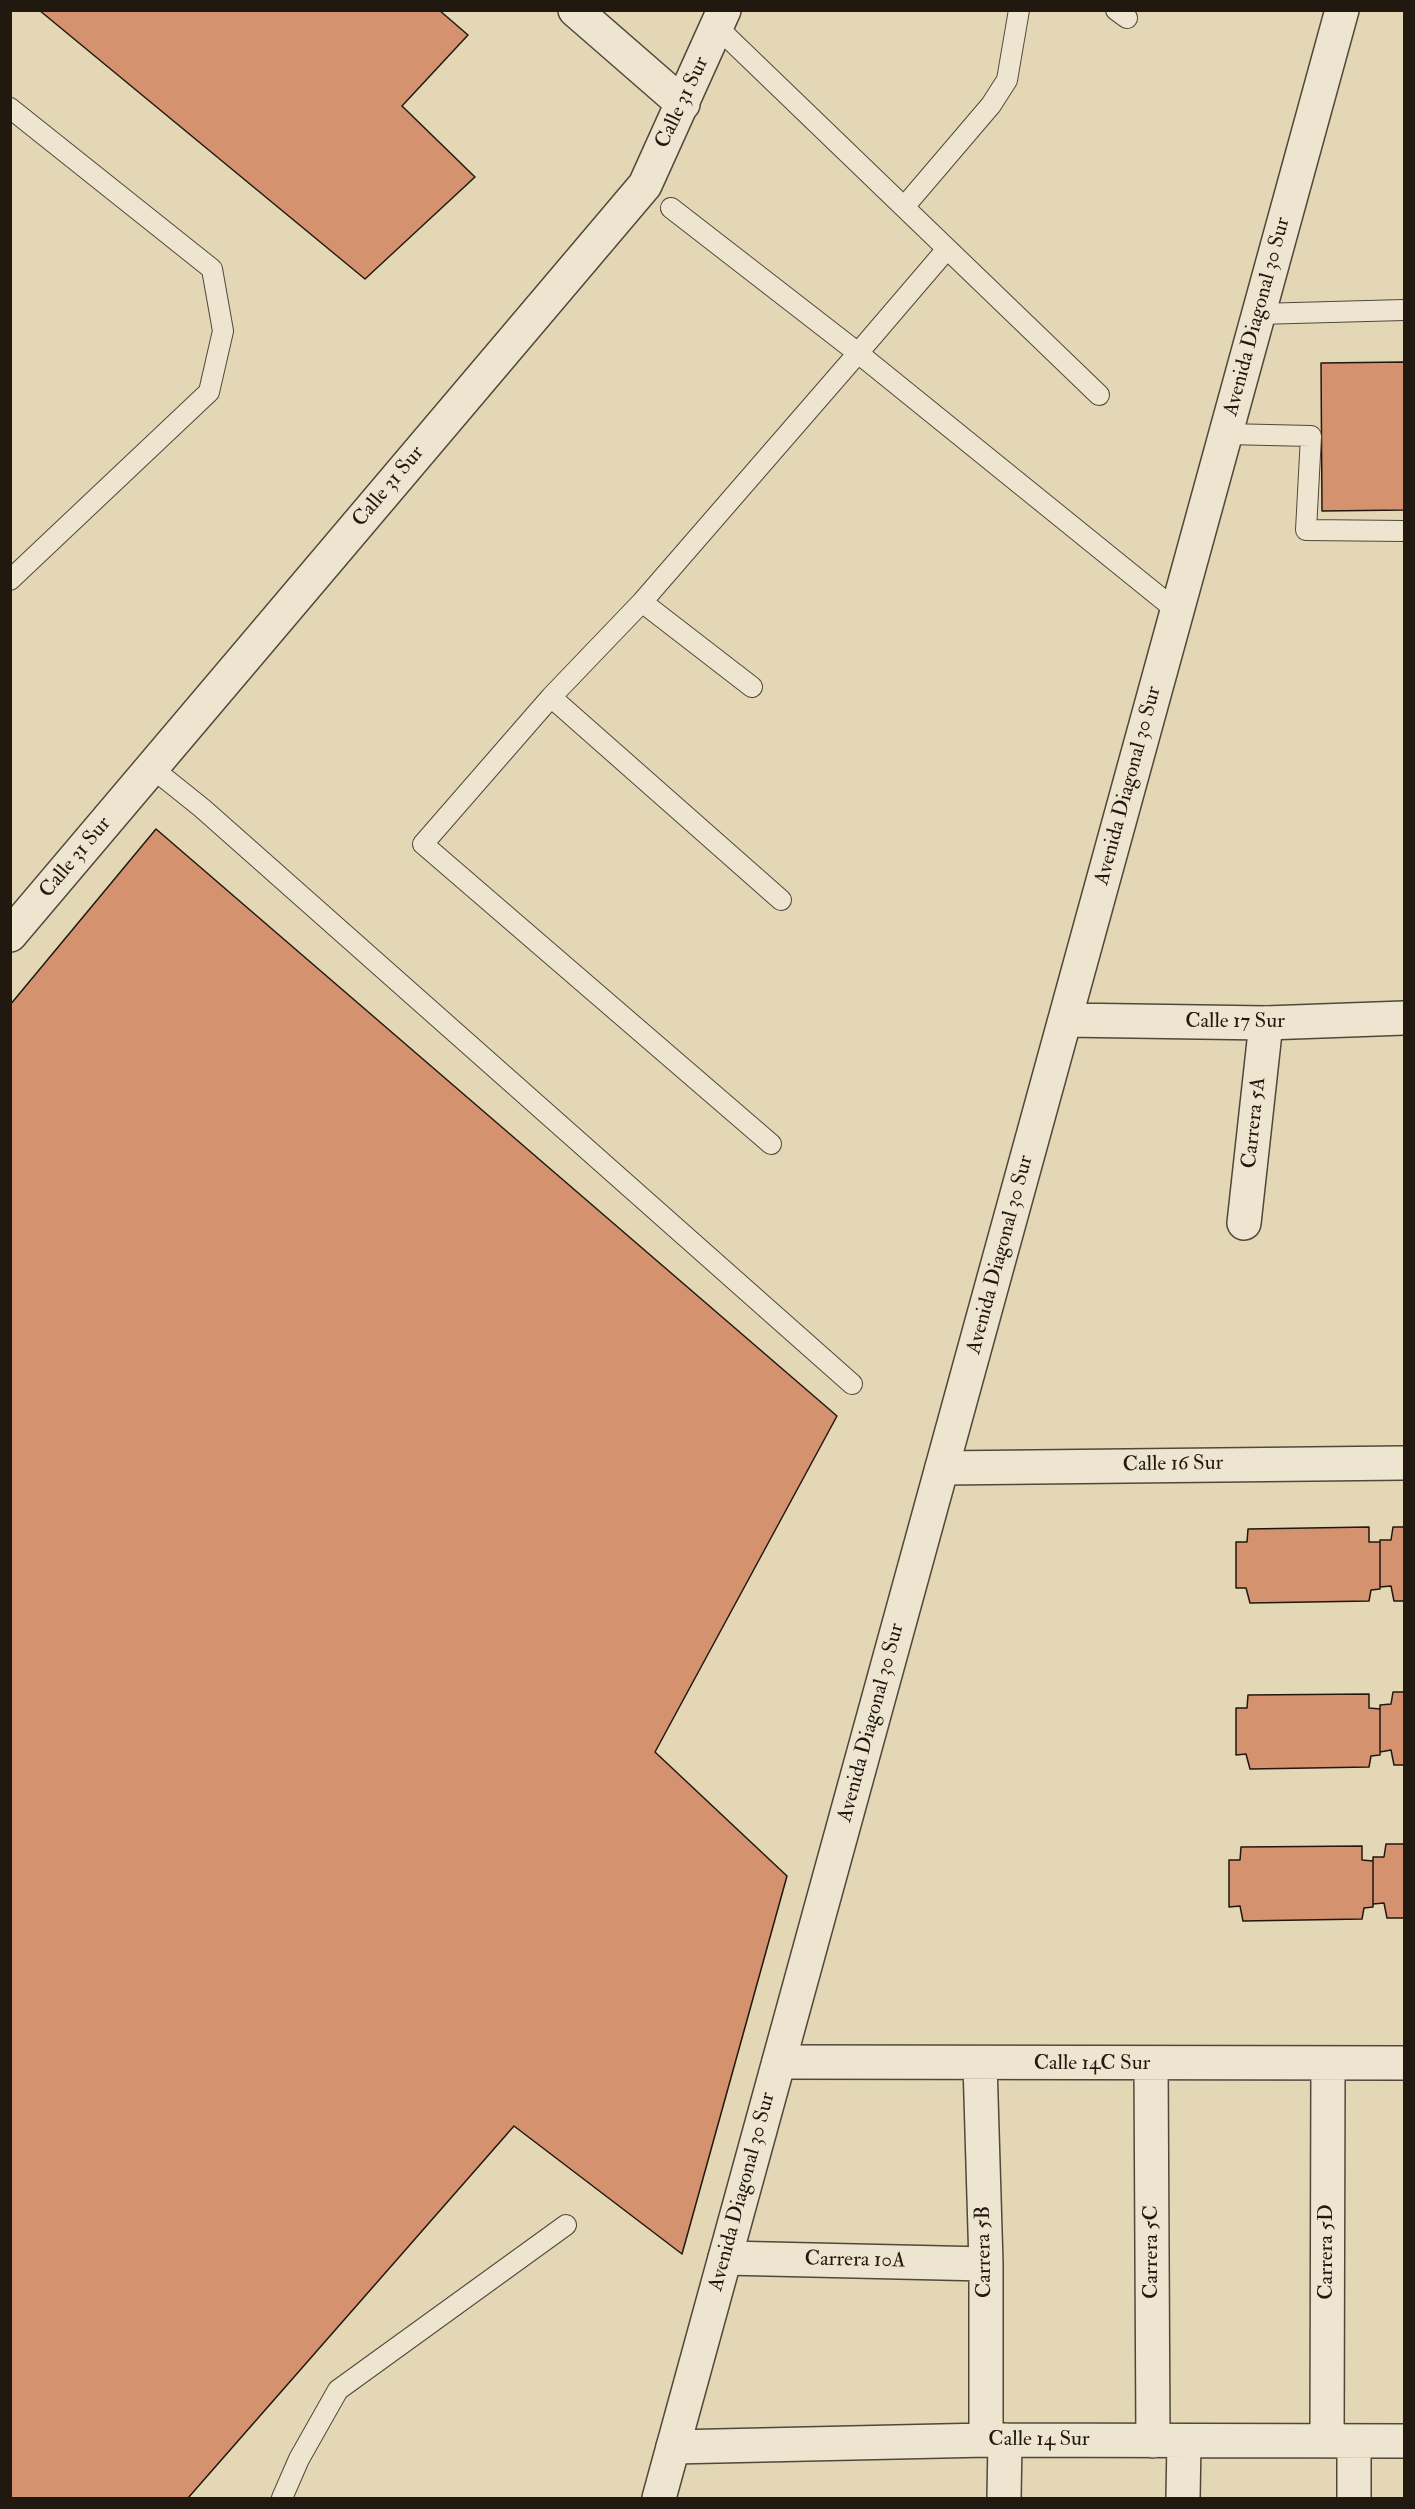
<!DOCTYPE html>
<style>
body{margin:0}
#map{position:relative;width:1415px;height:2509px;overflow:hidden;background:#e3d7b6;font-family:"IM FELL Double Pica",serif}
canvas{display:block}
.frame{position:absolute;inset:0;border:12px solid #211810;pointer-events:none}
</style>
<div id="map">
<canvas width="1415" height="2509"></canvas>
<div class="frame"></div>
</div>
<script>
const g = document.querySelector('canvas').getContext('2d');
g.lineJoin = 'round';
function paint(path, color) { g.fillStyle = color; g.fill(path, 'evenodd'); }
function stroke(path, color, width, dash) { g.strokeStyle = color; g.lineWidth = width; g.lineCap = dash ? 'butt' : 'round'; g.setLineDash(dash || []); g.stroke(path); }
function drawText(font, color, halo, rows, align = 'center') {
  g.font = font + ' "IM FELL Double Pica",serif'; g.lineWidth = 5; g.setLineDash([]); g.textBaseline = 'middle'; g.strokeStyle = halo; g.fillStyle = color; for (const [text, x, y, turn = 0] of rows) {
    g.save(); g.translate(x, y); g.rotate((+turn || 0) * Math.PI / 180); g.textAlign = isNaN(turn) ? turn : align; if (halo) g.strokeText(text, 0, 0); g.fillText(text, 0, 0); g.restore();
  }
}
const building = new Path2D(`
 M39 10H439L468 35 402 106 475 177 365 279Z
 M1404 362V510L1322 511 1321 363Z
 M156 829 837 1416 655 1752 787 1876 682 2254 514 2126 188 2498H10V1005Z
 M1369 1527V1542H1380V1589L1371 1590 1369 1601 1250 1603 1246 1588H1236V1542H1247L1248 1529Z
 M1393 1527H1404V1601H1394L1391 1586 1380 1587V1540H1391Z
 M1393 1692H1404V1765H1394L1391 1750 1380 1752V1705L1391 1704Z
 M1369 1694V1708L1380 1709V1755L1371 1756 1369 1767 1250 1769 1246 1754 1236 1755V1708H1247L1248 1695Z
 M1386 1844H1404V1918H1387L1384 1903 1373 1904V1857H1384Z
 M1362 1846V1860L1373 1861V1907L1364 1908 1362 1919 1243 1921 1240 1906 1229 1907V1860H1240L1241 1847Z`);
const service = new Path2D(`
 M1116 10 1127 18
 M717 27 1099 395
 M10 108 212 269 223 331 209 392 10 580
 M904 207 991 105 1007 80 1019 10
 M671 208 858 353 642 602 551 697 423 844 771 1144
 M947 249 858 353 1177 611
 M1258 314 1404 310
 M1226 434 1311 436 1306 530 1404 531
 M642 602 752 687
 M551 697 781 900
 M152 768 202 808 852 1384
 M282 2498 299 2459 338 2390 566 2225`);
const minor = new Path2D(`
 M575 10 683 104
 M10 935 645 185 724 10
 M1244 1223 1266 1023
 M942 1468 1404 1463
 M779 2062 1404 2063
 M1151 2063 1153 2441
 M980 2064 986 2264V2440
 M725 2258 986 2264
 M1327 2440 1328 2063
 M1354 2442V2498
 M673 2447 986 2440 1404 2441
 M1004 2498 1005 2440
 M1183 2498 1184 2442`);
const tertiary = new Path2D(`
 M1066 1020 1266 1023 1404 1018
 M659 2498 1342 10`);
const streetNames = [
 ["Calle 31 Sur",683,103,-65],
 ["Avenida Diagonal 30 Sur",1258,317,-75],
 ["Calle 31 Sur",389,487,-50],
 ["Avenida Diagonal 30 Sur",1129,786,-75],
 ["Calle 31 Sur",76,858,-50],
 ["Calle 17 Sur",1235,1022],
 ["Carrera 5A",1255,1123,-84],
 ["Avenida Diagonal 30 Sur",1001,1255,-75],
 ["Calle 16 Sur",1173,1465,-1],
 ["Avenida Diagonal 30 Sur",872,1723,-75],
 ["Calle 14C Sur",1092,2064],
 ["Avenida Diagonal 30 Sur",743,2192,-75],
 ["Carrera 5B",985,2252,-91],
 ["Carrera 5C",1152,2252,-90],
 ["Carrera 5D",1327,2252,-90],
 ["Carrera 10A",855,2261,1],
 ["Calle 14 Sur",1039,2440]
];
paint(building, '#d4926f');
stroke(building, '#211810', 1.5);
stroke(service, '#52483a', 22);
stroke(minor, '#52483a', 36);
stroke(tertiary, '#52483a', 36);
stroke(service, '#ede5d0', 20);
stroke(minor, '#ede5d0', 33);
stroke(tertiary, '#ede5d0', 33);
drawText('21px', '#211810', '#ede5d0', streetNames);
</script>
